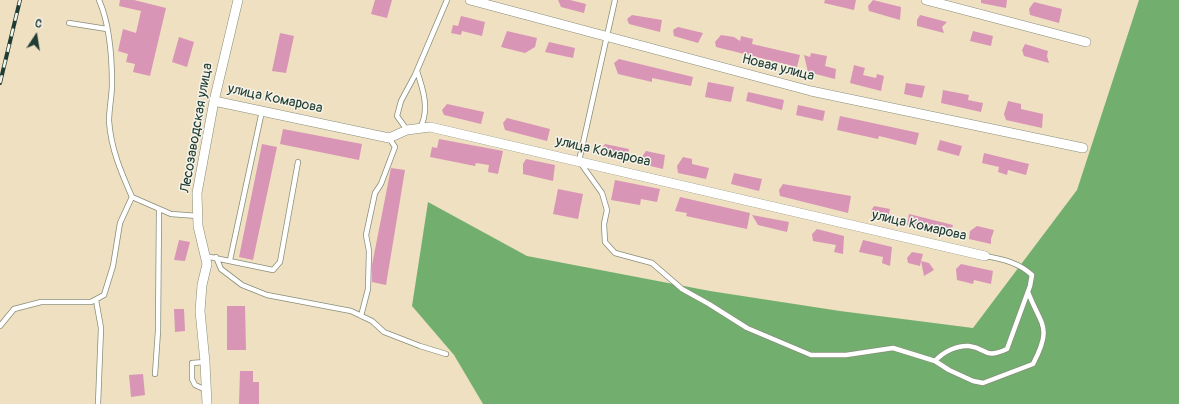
<!DOCTYPE html>
<meta charset="utf-8">
<style>
body{margin:0}
#map{position:relative;width:1179px;height:404px;overflow:hidden;background:#efe0c1;font-family:Pangolin,sans-serif}
canvas{display:block}
.north{position:absolute;left:16px;top:16px;width:40px;height:40px;-webkit-text-stroke:3px #f7f3e8;paint-order:stroke;rotate:12deg;font-size:11px;font-weight:700;line-height:16px;text-align:center;color:#1f3d34}
.north::after{content:'';display:block;margin:auto;width:14px;height:18px;background:#1f3d34;clip-path:polygon(50% 0,100% 100%,50% 72%,0 100%)}
</style>
<div id="map">
<canvas width="1179" height="404"></canvas>
<div class="north">С</div>
</div>
<script>
const g = document.querySelector('canvas').getContext('2d');
g.lineJoin = 'round';
function paint(path, color) { g.fillStyle = color; g.fill(path, 'evenodd'); }
function stroke(path, color, width, dash) { g.strokeStyle = color; g.lineWidth = width; g.lineCap = dash ? 'butt' : 'round'; g.setLineDash(dash || []); g.stroke(path); }
function drawText(font, color, halo, rows, align = 'center') {
  g.font = font + ' Pangolin,sans-serif'; g.lineWidth = 3; g.setLineDash([]); g.textBaseline = 'middle'; g.strokeStyle = halo; g.fillStyle = color; for (const [text, x, y, turn = 0] of rows) {
    g.save(); g.translate(x, y); g.rotate((+turn || 0) * Math.PI / 180); g.textAlign = isNaN(turn) ? turn : align; if (halo) g.strokeText(text, 0, 0); g.fillText(text, 0, 0); g.restore();
  }
}
const forest = new Path2D(`
 M1139 0H1179V404H483L454 355 412 306 428 202 527 256 710 291 840 311 973 328 1077 190Z`);
const building = new Path2D(`
 M120 0H134L166 8 150 76 133 72 135 64 126 62 128 54 118 51 123 29 136 33 141 11 119 6Z
 M375 0H392L387 18 371 14Z
 M558 0H570L586 4 584 13 561 7Z
 M825 0H856L854 10 824 3Z
 M873 0 901 7 900 20 869 11 868 6Z
 M981 0H1007L1006 8 981 3Z
 M1034 2 1062 9 1059 23 1030 15 1029 9Z
 M632 15 662 20 660 32 629 24 627 19Z
 M920 15 947 22 942 27 944 33 917 26V20Z
 M461 16 485 22 482 36 462 31 461 35 451 33 453 25 458 26Z
 M678 27 703 33 698 43 674 36 673 30Z
 M507 31 537 38 535 47 525 53 501 47Z
 M973 31 993 36 991 46 970 41Z
 M280 33 294 36 286 73 272 71Z
 M721 35 734 37 740 41 741 36 753 39 752 44 800 55 797 67 716 47 715 42Z
 M179 37 194 42 187 67 172 62Z
 M549 42 575 48 573 58 545 52Z
 M1025 44 1048 51 1047 56 1049 63 1024 56 1022 50Z
 M811 53 827 56 825 66 836 69 835 79 808 72 804 55 810 57Z
 M619 59 693 77 691 86 652 78V82L618 74 614 63Z
 M854 65 865 68 863 75 876 78 877 74 884 76 881 91 850 83Z
 M708 82 734 87 731 102 705 97Z
 M906 83 925 86 922 98 904 94Z
 M943 90 969 95 968 100 983 103 981 112 941 103Z
 M748 92 784 100 782 110 746 101Z
 M1008 101 1021 104V109L1043 114 1042 128 1006 120 1004 114Z
 M447 104 484 112 481 124 444 115 442 110Z
 M798 105 825 111 823 121 796 115Z
 M840 116 919 133 916 145 879 136 878 139 837 130Z
 M507 118 550 129 547 141 505 130 503 123Z
 M283 129 362 144 359 160 280 144Z
 M439 139 503 151 498 174 488 172 489 165 476 163 475 166 430 157 432 147 437 148Z
 M940 140 962 146 959 156 937 150Z
 M262 144 277 147 253 260 239 257Z
 M605 144 629 149 627 159 603 154 602 148Z
 M646 151 665 155 663 169 642 164 641 158Z
 M984 153 1029 164 1026 175 1008 170 1007 175 998 172 999 167 982 163Z
 M683 157 692 159V164L709 168 706 179 678 173 677 166Z
 M526 159 555 165 553 181 523 174V164Z
 M391 168 405 170 386 285 372 282V265Z
 M734 173 762 179 759 191 731 184Z
 M615 180 660 189 657 202 641 199 640 205 611 200Z
 M783 184 851 196 848 213 780 196 779 190Z
 M558 189 583 194 578 219 553 214Z
 M680 197 750 213 747 229 686 216 687 213 675 211Z
 M874 206 890 209 888 219 871 216V211Z
 M909 214 953 225 950 235 907 225Z
 M752 215 789 222 787 232 758 225Z
 M977 226 994 230 991 239V244L969 239 970 231Z
 M817 229 844 236 843 254 834 252 836 245 813 241 812 234Z
 M179 240 190 242 185 261 174 260Z
 M863 240 892 247 890 266 882 263 883 257 859 252Z
 M912 252 923 254 921 261 929 263 934 270 924 276 921 261 920 266 908 263 907 258Z
 M961 264 993 271 991 284 974 280 973 284 957 280 956 269Z
 M227 306H245L246 350H227Z
 M174 309H184L185 331 175 332Z
 M240 371H253V382H259V404H239Z
 M143 374 145 395 131 397 129 375Z`);
const service = new Path2D(`
 M99 0C110 25 112 57 112 84 112 96 109 109 109 121 111 149 121 172 132 197L171 214 198 216
 M615 0 579 161 602 193 607 210 604 224 605 242 615 253 652 263 682 289 709 304 747 328 811 355H846L893 348 935 361C943 352 957 345 969 346 988 348 983 360 1007 349L1030 286 1032 275C1019 263 1003 259 985 256
 M69 23 107 29
 M417 71C423 89 430 110 420 128
 M407 130 397 116 401 101 415 75 447 0
 M205 256 273 270 280 262 298 162
 M216 257 221 269 242 285 267 295 351 311 372 321 384 332 420 346 446 354
 M230 260 262 111
 M96 300 101 328 98 404
 M361 316 368 289 369 251 366 235 375 193 381 184 395 147 389 138
 M0 326 14 309 41 302H91L104 295 113 266 120 223 132 197
 M935 361 949 370 973 381 983 383 1033 364C1053 326 1041 326 1028 292
 M205 362 192 363V379L195 385 206 390
 M155 374 158 331 159 209`);
const minor = new Path2D(`
 M470 0 811 91 1083 148
 M926 0 1086 42
 M214 101 389 138 407 130 430 127 985 256
 M207 404 205 362 200 311 202 285 207 264 198 226 197 193 214 101 238 0`);
const rail = new Path2D(`
 M0 83 20 0`);
const streetNames = [
 ["Новая улица",778,68,14],
 ["улица Комарова",275,99,12],
 ["Лесозаводская улица",197,128,-80],
 ["улица Комарова",603,152,13],
 ["улица Комарова",919,226,13]
];
paint(forest, '#72af6f');
paint(building, '#d895b5');
stroke(service, '#878e7a', 6);
stroke(minor, '#878e7a', 10);
stroke(service, '#fff', 4.5);
stroke(minor, '#fff', 9);
stroke(rail, '#1f3d34', 4);
stroke(rail, '#f7f3e8', 2.5, [8]);
drawText('14px', '#1f3d34', '#f7f3e8', streetNames);
</script>
